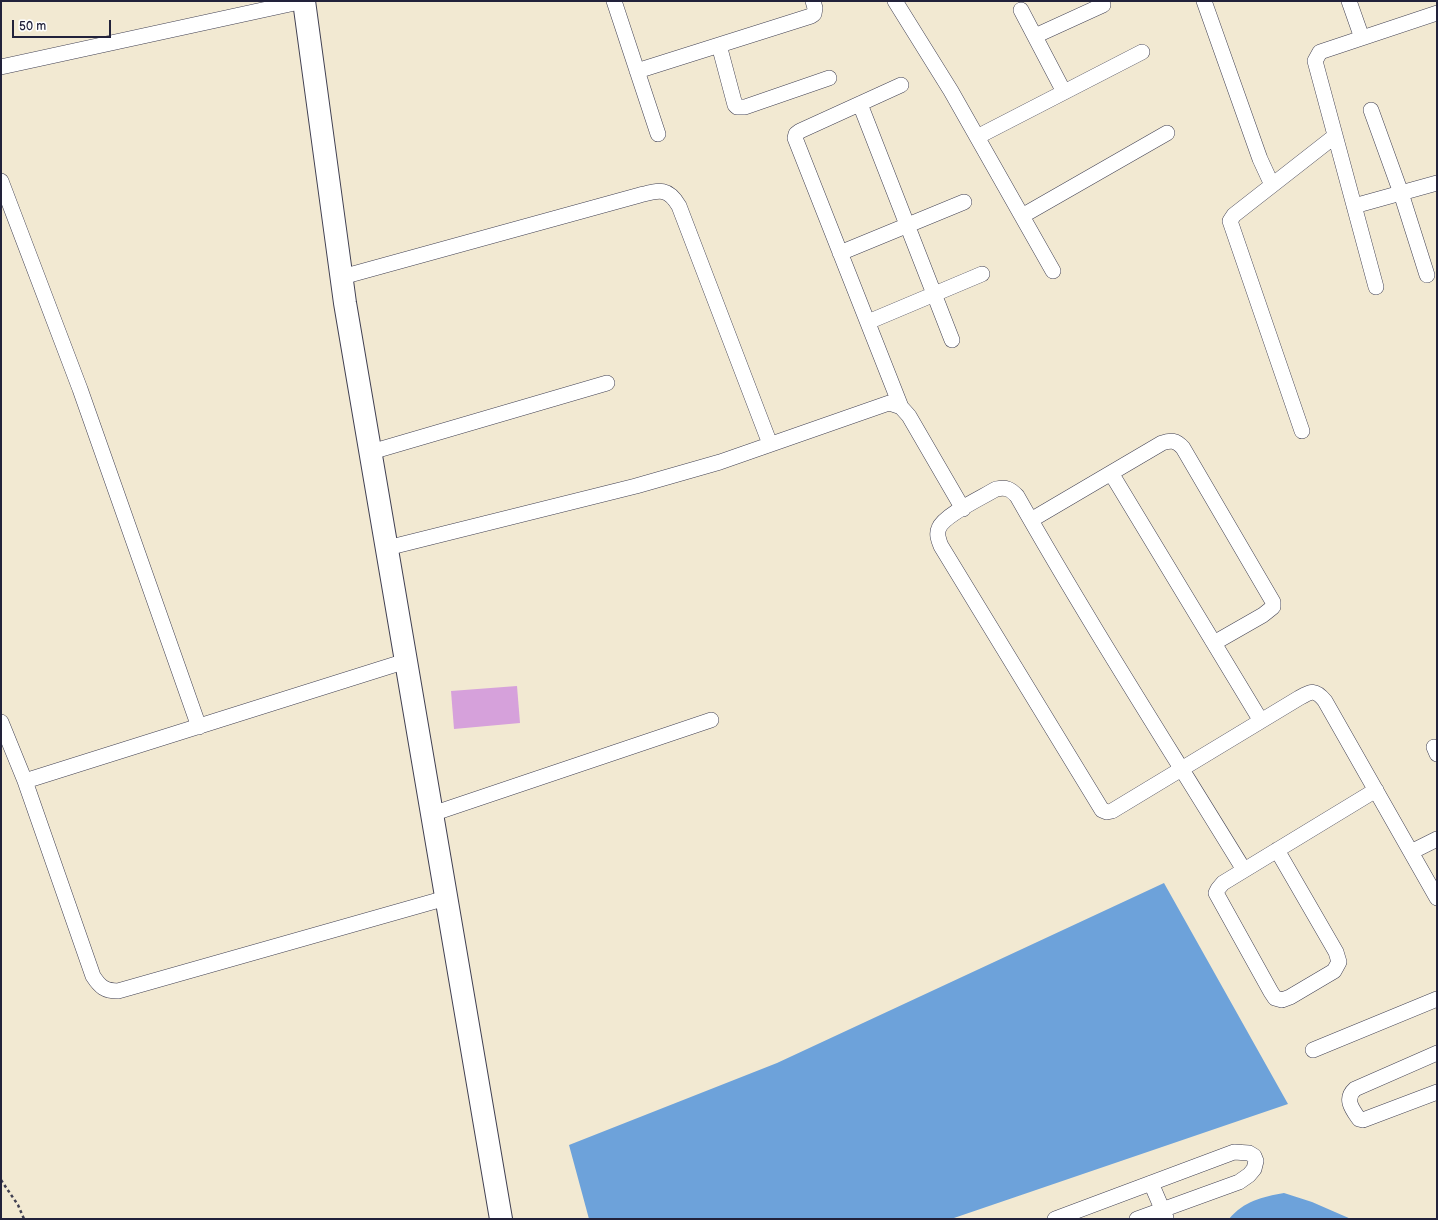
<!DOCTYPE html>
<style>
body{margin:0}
#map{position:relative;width:1438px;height:1220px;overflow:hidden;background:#f2e9d2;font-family:"Balsamiq Sans",sans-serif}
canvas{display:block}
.frame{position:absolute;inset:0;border:2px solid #22223b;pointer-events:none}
.scale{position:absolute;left:12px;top:20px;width:99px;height:18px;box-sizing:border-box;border:2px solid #22223b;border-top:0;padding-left:5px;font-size:12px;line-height:14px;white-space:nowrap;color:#22223b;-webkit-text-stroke:3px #fff;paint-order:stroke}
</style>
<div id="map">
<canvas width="1438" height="1220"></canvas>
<div class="frame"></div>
<div class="scale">50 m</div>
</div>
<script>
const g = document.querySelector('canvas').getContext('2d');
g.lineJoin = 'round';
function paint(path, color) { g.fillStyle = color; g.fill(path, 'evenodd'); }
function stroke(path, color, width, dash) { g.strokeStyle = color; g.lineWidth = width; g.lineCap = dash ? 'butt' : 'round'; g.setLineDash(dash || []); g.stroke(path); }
const water = new Path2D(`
 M1164 883 1288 1104 951 1219H589L569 1145 777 1063Z
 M1284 1193 1312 1202 1351 1219H1229C1244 1201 1262 1197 1284 1193Z`);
const building = new Path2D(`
 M517 686 520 723 454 729 451 691Z`);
const path = new Path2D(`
 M1 1180 18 1205 24 1219`);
const minor = new Path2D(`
 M614 1 658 134
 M895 1 951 91 1053 271
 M1204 1 1260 159 1272 185
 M1349 1 1362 38
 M1021 10 1064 92
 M1035 36 1103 5
 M719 45 735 105 737 107H745L829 78
 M1 67 304 1
 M637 71 811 16 814 14 815 8 813 1
 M901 85 800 131 796 134 795 138 901 407
 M860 104 952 340
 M1371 110 1401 193 1427 275
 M977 137 1142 52
 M1 181 80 389 199 727
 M1354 206 1437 183
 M1022 216 1167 133
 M840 253 964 202
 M342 277 640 195C659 190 668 187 679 206L770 444
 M1376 287 1315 61 1320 52 1437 13
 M868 322 982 274
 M1302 431 1230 221 1234 215 1335 136
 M371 452 607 383
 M1111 473 1261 721
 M1031 520 1162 443C1171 440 1176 440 1183 448L1273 602V607L1263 615 1214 643
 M387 548 636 486 720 462 889 403 901 407 909 416 963 509
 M1 722 25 781 93 976C100 987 105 991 118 991L446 898
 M1434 747 1437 754
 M25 781 406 661
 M432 814 711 720
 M1277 850 1336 952 1339 962 1334 971 1290 997 1282 1000 1275 998 1271 992 1216 893 1218 889 1223 883 1376 790
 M1411 852 1437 839
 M1244 870C1168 746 1089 623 1017 496 1010 489 1007 487 996 489 983 497 944 515 939 528 936 534 939 541 941 546L1102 810 1107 812 1112 811 1299 698C1312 691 1315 689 1325 701L1437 898
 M1313 1050 1437 999
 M1437 1053 1355 1089C1344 1099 1352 1109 1359 1119L1363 1120 1437 1092
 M1151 1183 1166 1218
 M1055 1219 1234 1152 1249 1153 1254 1156 1256 1161 1254 1169 1249 1175 1239 1182 1137 1219`);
const trunk = new Path2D(`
 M304 1 345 303 501 1219`);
paint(water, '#6da2da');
paint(building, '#d6a1db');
stroke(minor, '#414052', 16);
stroke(trunk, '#414052', 24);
stroke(path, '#414052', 2.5, [3, 3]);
stroke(minor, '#fff', 15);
stroke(trunk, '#fff', 22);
</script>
